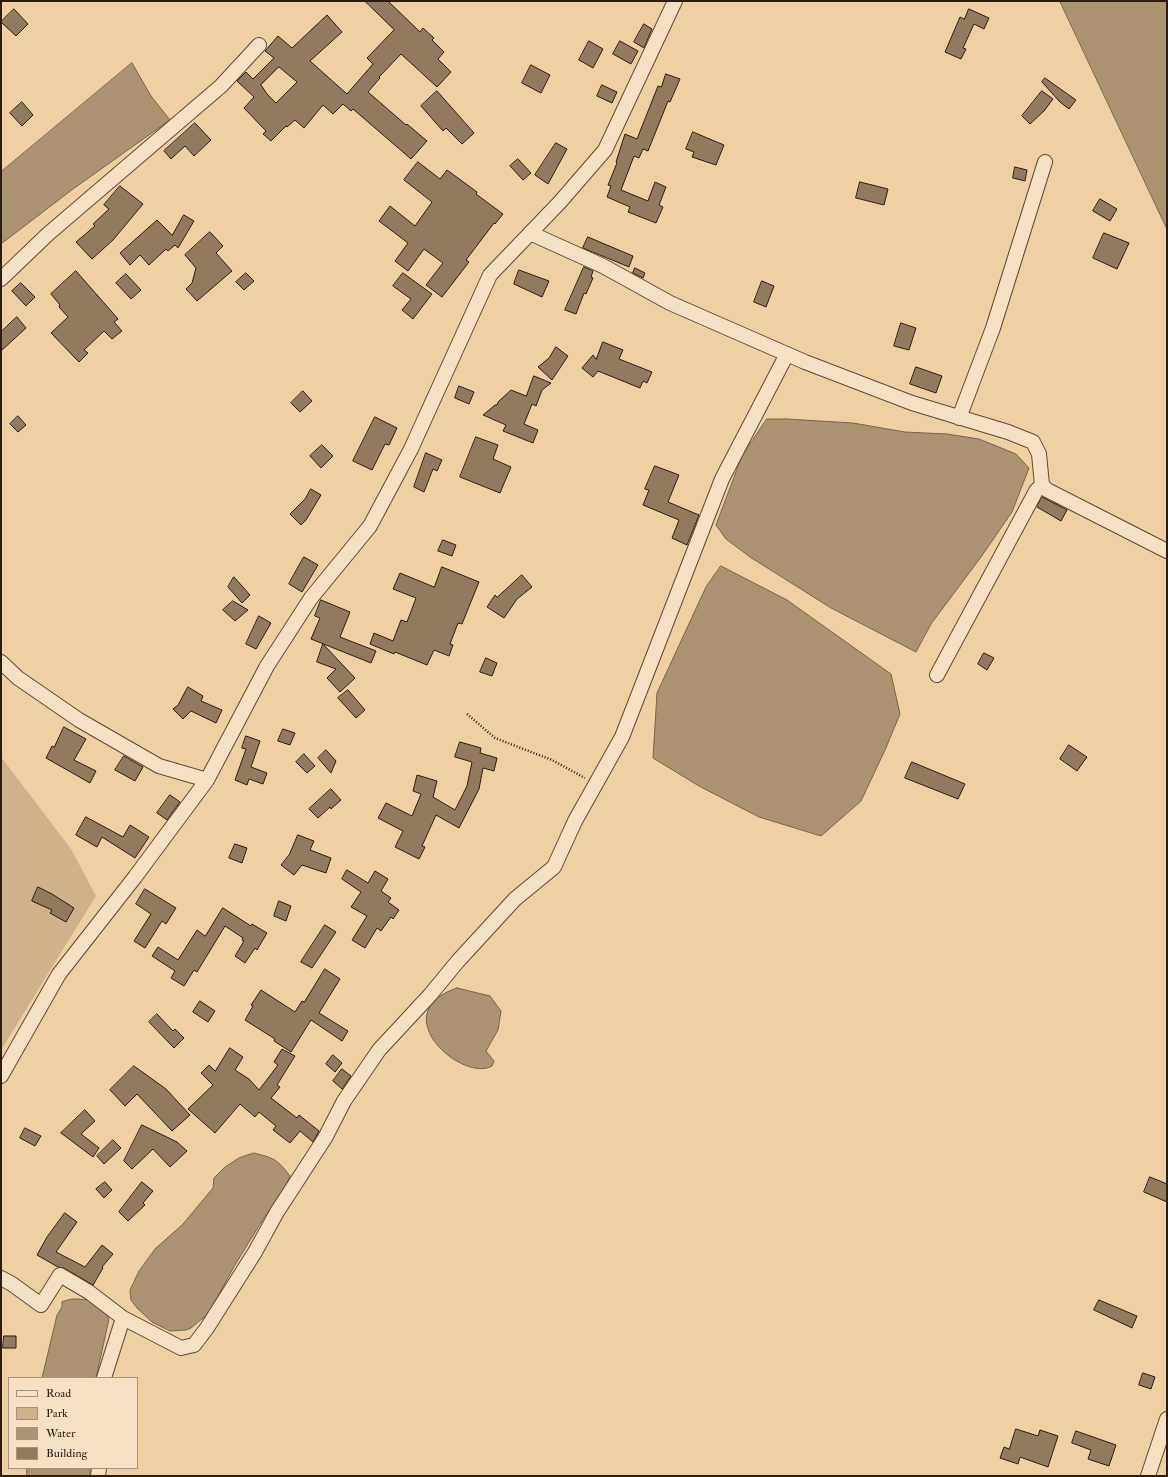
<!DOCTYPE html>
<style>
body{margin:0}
#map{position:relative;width:1168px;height:1477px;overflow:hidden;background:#efd0a3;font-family:"IM FELL Double Pica",serif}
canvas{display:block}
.frame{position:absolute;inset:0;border:2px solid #2b1d11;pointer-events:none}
.legend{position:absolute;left:8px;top:1377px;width:130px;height:92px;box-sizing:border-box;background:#f5e0c3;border:1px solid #a4927c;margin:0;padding:5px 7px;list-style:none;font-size:12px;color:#2b1d11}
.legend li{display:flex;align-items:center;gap:8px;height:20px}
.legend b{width:20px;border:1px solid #a4927c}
</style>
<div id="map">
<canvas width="1168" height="1477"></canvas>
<div class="frame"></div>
<ul class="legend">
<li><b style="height:5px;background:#f5e0c3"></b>Road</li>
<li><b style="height:11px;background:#ceb28a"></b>Park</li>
<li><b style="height:11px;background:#ac9371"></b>Water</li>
<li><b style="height:11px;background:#917a5d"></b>Building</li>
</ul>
</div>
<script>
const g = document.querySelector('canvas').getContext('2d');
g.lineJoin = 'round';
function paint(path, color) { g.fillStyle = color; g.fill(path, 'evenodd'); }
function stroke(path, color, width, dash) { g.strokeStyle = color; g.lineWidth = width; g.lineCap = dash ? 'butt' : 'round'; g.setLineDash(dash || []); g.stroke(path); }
const green = new Path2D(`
 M1 757 71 849 96 896 1 1050Z`);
const water = new Path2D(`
 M1060 1H1167V229Z
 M132 63 151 96 170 120 73 189 1 244V172Z
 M767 419H787L853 423 905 432 947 434 979 439 1016 454 1029 468 1012 512 981 557 931 624 916 652 831 608 750 557 726 539 716 525 742 456Z
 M721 566 787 600 891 674 900 714 885 750 861 801 821 836 759 817 699 786 653 758 657 693 706 587Z
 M457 988 490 996 501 1011 498 1030 486 1051 494 1061 492 1066C462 1083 383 1013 457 988Z
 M254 1153C274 1158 277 1159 290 1176L284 1190 265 1216 235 1265 208 1314 191 1328 186 1330 170 1331 152 1322 137 1308 131 1300 130 1290 139 1271 155 1249 183 1224 213 1188 214 1178 225 1167 239 1158Z
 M72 1299C93 1299 98 1301 109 1319L96 1378H42L57 1315 62 1307V1302Z
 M27 1468H90V1476H27Z`);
const building = new Path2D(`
 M365 1H388L420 32 423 28 434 38 432 40 444 52 438 59 451 72 437 87 401 54 379 77 380 78 368 92 406 125 407 124 427 141 411 159 353 109 351 111 343 104 333 114 323 105 304 128 295 120 287 127 286 126 271 141 263 134 266 131 244 108 254 97 237 81 246 72 253 79 274 58 265 51 278 36 292 48 327 15 342 32 310 61 347 94 373 64 367 58 394 30ZM279 67 297 82 276 103 267 94 261 85Z
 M14 9 28 24 16 36 1 22Z
 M969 9 989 18 984 29 974 24 963 48 966 49 961 59 945 52 960 17 964 19Z
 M644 24 652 29 644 48 634 42Z
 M589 41 603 49 593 68 579 60Z
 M620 41 638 51 631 64 613 54Z
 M531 65 550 75 541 93 522 83Z
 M666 74 680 79 670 102 668 101 648 151 643 149 639 158 634 156 621 190 648 201 655 182 666 187 659 205 663 207 656 223 628 212 630 207 607 197 611 186 608 185 617 163 616 162 625 134 637 139 658 86 661 87Z
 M1045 78 1076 100 1069 109 1060 102 1042 82Z
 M602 85 617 92 612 103 597 96Z
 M437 91 474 133 462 144 446 128 443 131 421 106Z
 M1042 91 1053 99 1044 111 1030 124 1022 116Z
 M22 102 33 115 22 126 10 113Z
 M195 123 211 140 194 156 185 146 171 159 164 151Z
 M693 132 724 145 716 165 692 157 694 152 686 149Z
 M556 143 567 149 548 184 535 175Z
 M518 159 531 173 523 180 510 166Z
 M418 162 440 179 447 170 477 192 476 194 503 214 495 224 494 223 466 260 469 262 442 297 426 285 443 263 424 249 408 271 395 261 408 243 379 221 390 206 415 226 432 202 404 180Z
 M1015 167 1027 170 1025 181 1013 178Z
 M860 182 888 189 884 205 856 198Z
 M120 186 143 204 113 240 92 259 76 242 95 226 93 224 109 209 104 205Z
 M1100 199 1117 209 1110 221 1093 211Z
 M184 215 194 221 178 248 175 245 168 251 166 249 149 265 140 255 130 265 120 253 157 220 172 235Z
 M210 232 223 246 216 253 232 271 197 301 186 289 192 283 196 268 185 255Z
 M1104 233 1129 243 1117 269 1093 258Z
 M588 237 633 256 629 267 583 248Z
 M584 267 593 271 591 277 593 278 586 294 584 293 576 314 565 310Z
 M635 268 645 273 643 278 633 273Z
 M519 270 549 281 542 297 514 284Z
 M76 271 112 312 118 319 114 322 122 331 112 339 104 331 84 350 88 353 79 362 51 333 68 317 59 307 60 305 51 294Z
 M246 273 254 281 244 290 236 282Z
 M403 273 432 294 413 319 402 310 411 299 393 286Z
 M126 274 141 290 131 299 116 283Z
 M762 281 774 286 766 307 754 302Z
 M21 283 35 297 26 306 12 291Z
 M17 317 26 328 1 351V332Z
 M901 323 916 328 909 350 894 346Z
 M603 342 623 350 619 359 652 372 647 383 643 381 640 388 598 371 593 377 582 368 593 355 596 359Z
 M556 347 568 356 552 380 538 367 549 358Z
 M916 367 942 376 936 393 910 384Z
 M534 376 551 383 542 390 536 406 532 404 524 424 538 430 533 443 503 431 506 425 483 415 495 405H497L498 402 511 390 526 396Z
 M459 386 474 392 469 404 455 398Z
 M303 391 312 401 300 412 291 403Z
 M18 416 26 425 18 432 10 424Z
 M375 417 397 428 389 445 385 444 372 470 353 461Z
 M476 437 498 445 493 459 511 467 500 493 460 477Z
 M322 445 333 456 321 468 310 456Z
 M426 453 442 460 437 471 433 469 424 492 414 487Z
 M655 466 679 475 668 502 699 515 687 545 672 538 679 520 643 505 649 490 645 489Z
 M311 489 321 495 306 520 301 525 290 514 305 499Z
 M1042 497 1067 510 1061 521 1037 507Z
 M443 540 456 545 452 556 438 551Z
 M304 557 318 565 302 592 289 584Z
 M442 567 479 582 462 624 458 623 450 644 453 645 449 656 434 650 427 665 395 652 394 654 370 644 374 633 393 641 401 620 407 622 416 598 393 589 400 573 434 587Z
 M522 575 532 587 517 599 504 618 487 607 495 595 497 597Z
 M234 577 250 595 242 603 228 587Z
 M321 600 350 612 340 637 376 651 371 663 311 639 320 618 315 616Z
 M233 601 248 610 235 621 223 610Z
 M259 616 271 623 256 649 246 644Z
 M323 644 355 678 340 692 327 678 336 669 317 662Z
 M984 653 994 658 987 670 978 664Z
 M486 658 497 663 492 676 480 672Z
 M188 687 203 696 201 701 222 710 216 723 191 711 183 719 173 709 178 705Z
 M348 690 365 710 356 718 338 698Z
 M64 727 86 739 74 760 96 771 90 783 46 758 52 746 54 747Z
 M283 729 295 733 290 745 278 741Z
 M246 736 260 741 251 767 267 773 263 784 249 779 247 785 235 780 246 749 242 748Z
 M460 742 481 748 480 753 497 758 494 771 483 768 479 789 459 828 436 815 422 846 425 847 419 859 395 847 403 831 378 818 386 803 412 816 421 794 413 791 417 775 437 781 433 797 455 810 467 786 472 762 455 757Z
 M1069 745 1087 757 1077 771 1060 759Z
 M326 750 336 761 331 773 318 758Z
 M304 754 315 766 307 773 296 762Z
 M124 756 143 767 135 781 115 770Z
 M912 762 965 784 958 799 905 778Z
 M331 789 341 800 331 809 330 807 318 818 309 809Z
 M170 795 180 802 167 820 157 813Z
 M86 817 123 837 130 825 149 837 135 858 102 837 97 847 76 835Z
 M298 835 314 841 310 850 331 858 326 873 302 865 294 875 281 865 289 855Z
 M235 844 247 848 242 863 229 858Z
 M347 870 368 883 375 871 388 879 381 891 391 898 388 902 399 910 393 919 391 917 381 931 377 928 365 948 352 940 367 916 351 907 361 892 342 879Z
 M38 887 52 894 74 908 66 922 50 913 52 910 32 901Z
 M145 889 176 908 166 924 162 921 145 948 134 941 151 914 136 904Z
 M279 901 291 906 286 921 274 916Z
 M223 908 251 926 252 924 267 933 257 950 255 948 245 963 235 956 244 941 242 940 243 938 225 926 197 972 194 970 184 986 171 978 175 971 152 956 158 947 178 960 197 930 205 936Z
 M325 925 336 932 312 968 301 962Z
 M325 969 340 979 319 1013 348 1031 342 1041 311 1020 291 1052 274 1041 275 1039 245 1020 253 1006 251 1005 261 990 295 1012 302 1001 304 1002Z
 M200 1001 215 1011 208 1022 193 1012Z
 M157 1014 173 1031 175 1029 184 1038 174 1048 149 1022Z
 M230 1048 243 1057 235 1070 249 1079 259 1090 278 1065 274 1062 282 1049 295 1056 277 1085 280 1087 271 1098 297 1118 299 1115 319 1131 313 1142 300 1131 290 1143 273 1130 276 1126 259 1112 255 1117 240 1104 215 1133 188 1109 213 1085 201 1073 209 1065 215 1071Z
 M333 1055 342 1063 335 1072 326 1064Z
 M134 1066 166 1089 190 1115 172 1131 137 1094 125 1106 110 1090Z
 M342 1069 351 1076 342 1089 333 1081Z
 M85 1110 95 1121 81 1134 99 1148 93 1157 61 1133Z
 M142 1125 177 1142 187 1151 170 1167 153 1149 132 1169 124 1161Z
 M25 1128 41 1136 35 1146 20 1138Z
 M113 1140 121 1148 104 1164 97 1156Z
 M1150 1177 1167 1184V1202L1144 1192Z
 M105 1182 112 1190 104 1198 96 1189Z
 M142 1182 153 1191 143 1203 145 1205 128 1221 119 1212Z
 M65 1213 77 1222 56 1252 85 1267 102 1245 113 1254 102 1267 103 1268 93 1285 64 1268 58 1267 37 1255 47 1237Z
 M1099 1300 1137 1316 1132 1328 1094 1310Z
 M4 1336H16V1348H3Z
 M1143 1373 1155 1377 1151 1389 1139 1385Z
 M1016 1429 1038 1436 1040 1430 1058 1436 1048 1467 1020 1457 1018 1464 1000 1458 1004 1447 1009 1449Z
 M1076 1431 1116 1445 1109 1466 1088 1459 1091 1450 1072 1443Z`);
const path = new Path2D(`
 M467 714 495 738 552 760 585 778`);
const minor = new Path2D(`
 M530 233 603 266 670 303 805 362 912 403 1008 432 1033 442 1039 454 1042 485 1047 490 1167 551
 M1 279 48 234 221 86 259 45
 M959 418 993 328 1045 162
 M1 662 18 678 79 720 159 766 207 780
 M937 675 1036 491 1042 485
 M1 1076 59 974 135 877 207 780 267 666 311 598 370 526 411 449 490 275 560 202 605 150 675 1
 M1 1278 12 1284 41 1305 60 1275 89 1292 123 1318 181 1348 194 1345 207 1328 255 1252 277 1212 325 1138 344 1101 379 1050 430 995 458 961 515 899 554 867 575 821 622 737 722 479 787 354
 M104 1378 123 1318
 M98 1476 99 1468
 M1148 1476 1167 1419`);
paint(green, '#ceb28a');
paint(water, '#ac9371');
stroke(water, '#78644b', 1);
paint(building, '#917a5d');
stroke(building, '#2b1d11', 1);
stroke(minor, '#5c4a36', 16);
stroke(path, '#2b1d11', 2.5, [1, 2]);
stroke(minor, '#f5e0c3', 14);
</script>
